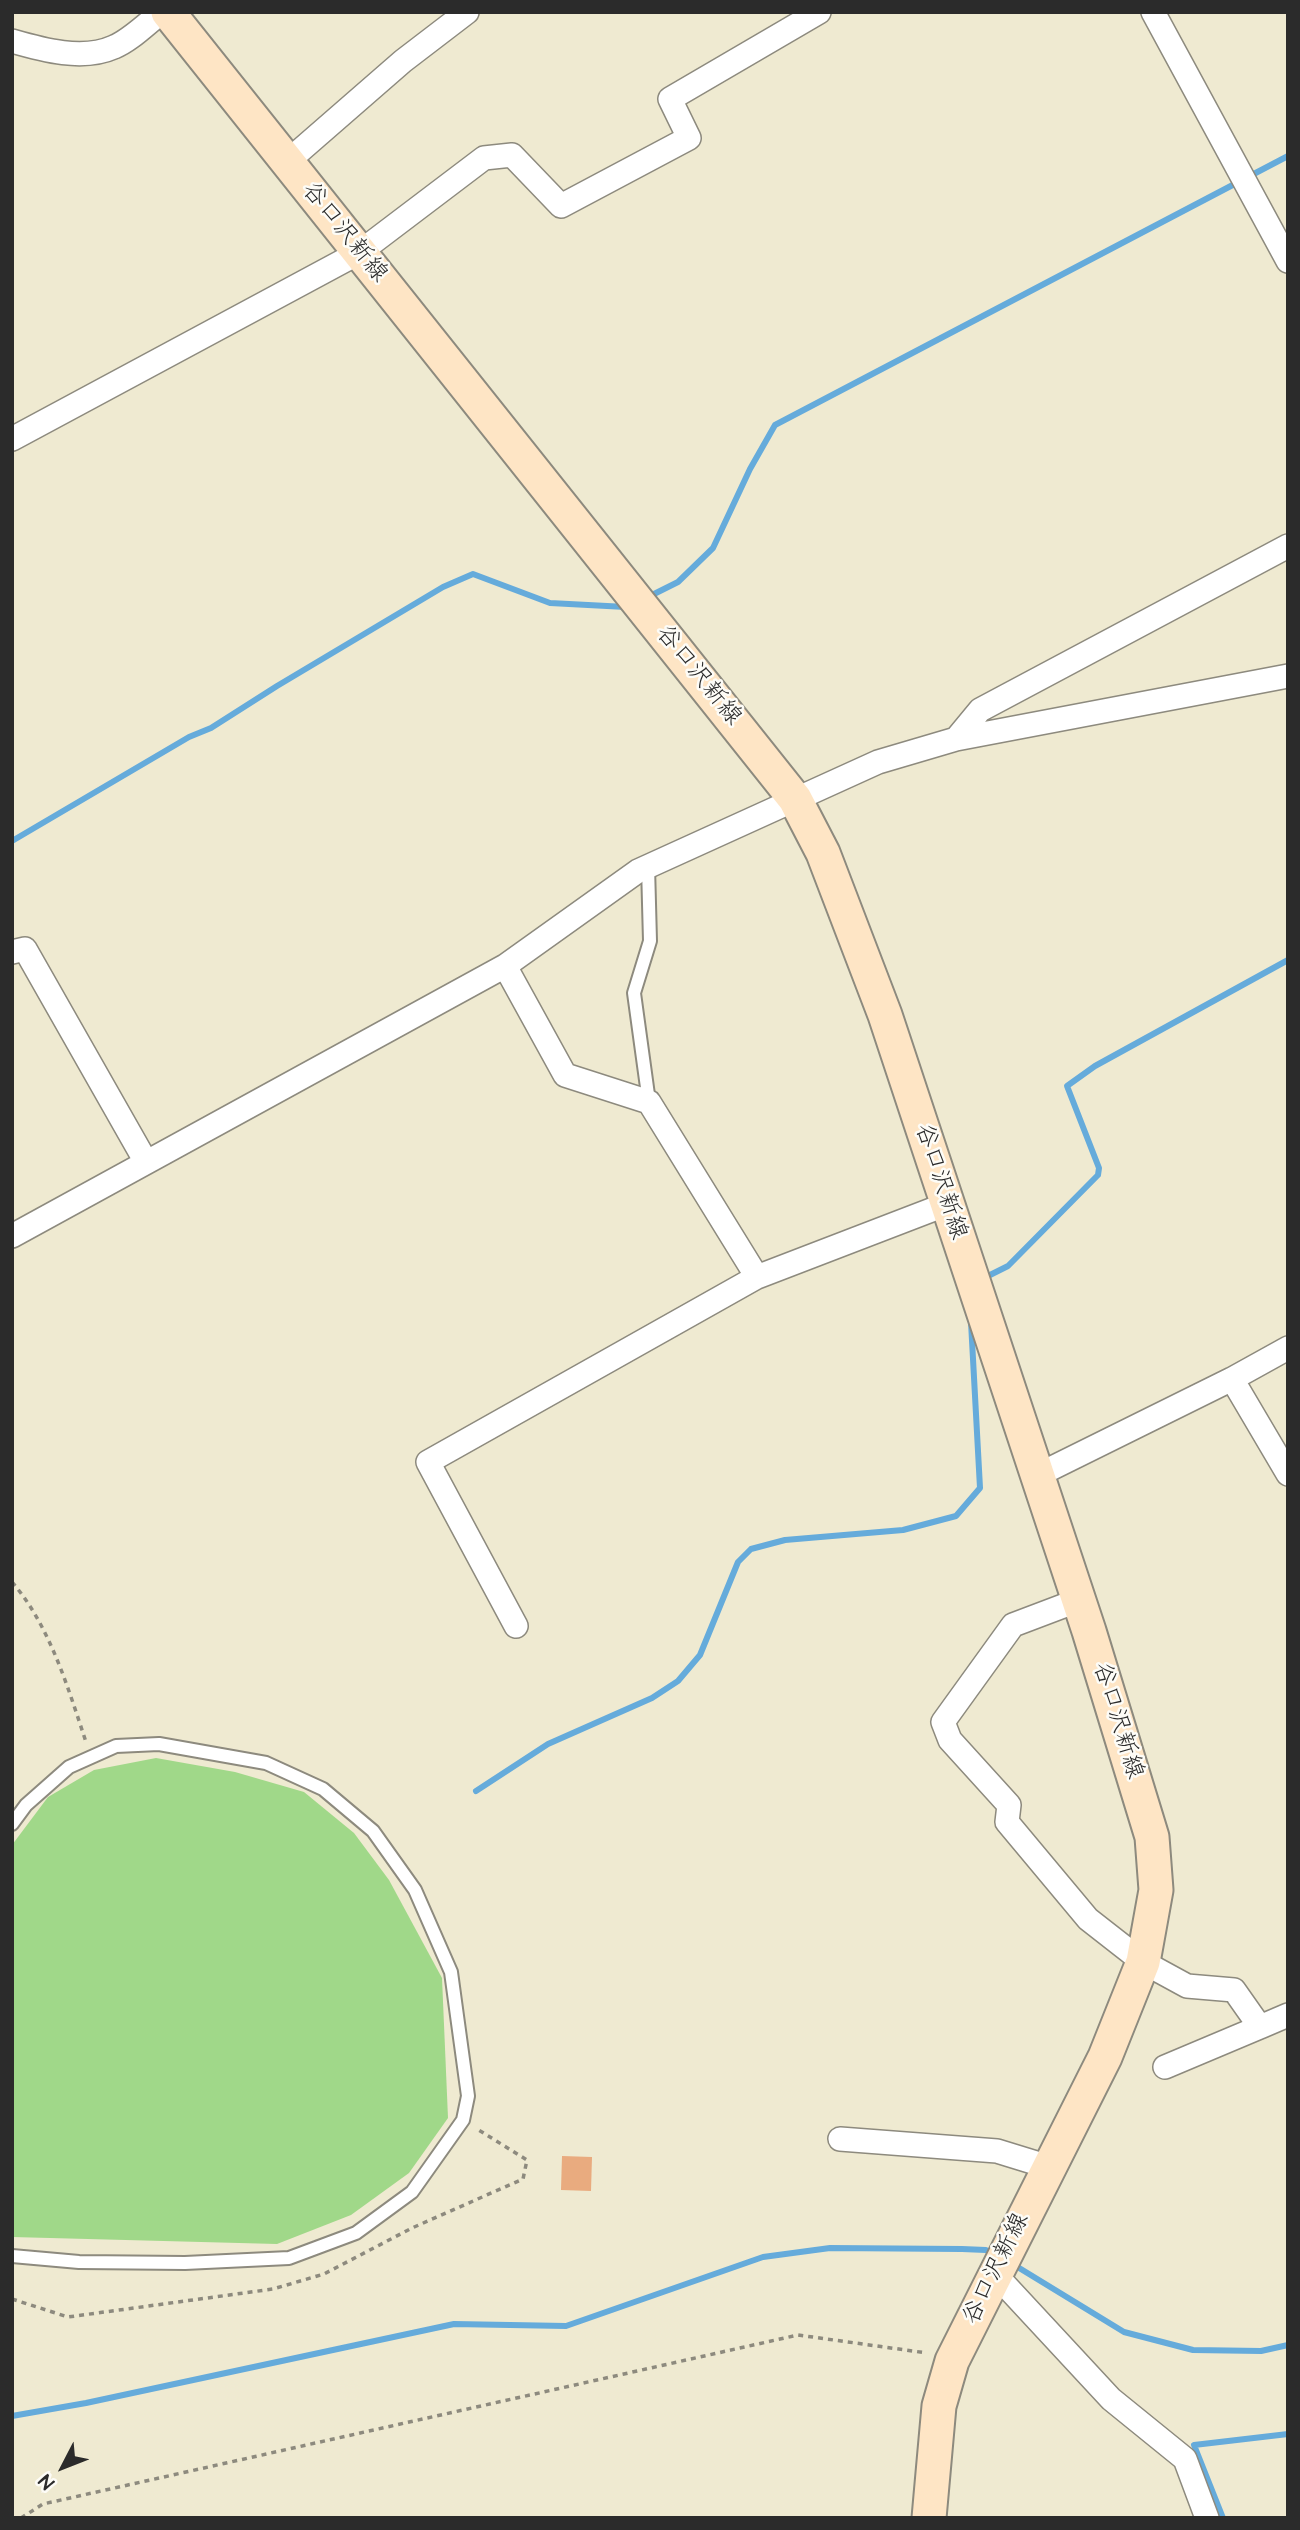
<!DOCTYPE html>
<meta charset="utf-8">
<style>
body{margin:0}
#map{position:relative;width:1300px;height:2530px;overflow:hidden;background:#efead1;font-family:"Architects Daughter",sans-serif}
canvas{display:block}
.frame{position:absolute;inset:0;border:14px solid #2b2b2b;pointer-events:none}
.north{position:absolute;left:28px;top:2432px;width:70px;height:70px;-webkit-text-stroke:5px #fdfcf7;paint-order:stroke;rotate:228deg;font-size:19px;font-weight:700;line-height:28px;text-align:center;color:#2b2b2b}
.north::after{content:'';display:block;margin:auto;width:24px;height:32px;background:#2b2b2b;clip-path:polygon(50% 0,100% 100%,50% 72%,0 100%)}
</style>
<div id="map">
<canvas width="1300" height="2530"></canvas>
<div class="frame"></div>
<div class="north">N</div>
</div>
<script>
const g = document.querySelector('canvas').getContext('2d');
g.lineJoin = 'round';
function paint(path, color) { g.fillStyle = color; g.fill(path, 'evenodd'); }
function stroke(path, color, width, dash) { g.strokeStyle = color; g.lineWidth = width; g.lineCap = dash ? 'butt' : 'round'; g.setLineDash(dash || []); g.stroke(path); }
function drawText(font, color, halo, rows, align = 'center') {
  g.font = font + ' "Architects Daughter","Klee One",sans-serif'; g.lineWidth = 5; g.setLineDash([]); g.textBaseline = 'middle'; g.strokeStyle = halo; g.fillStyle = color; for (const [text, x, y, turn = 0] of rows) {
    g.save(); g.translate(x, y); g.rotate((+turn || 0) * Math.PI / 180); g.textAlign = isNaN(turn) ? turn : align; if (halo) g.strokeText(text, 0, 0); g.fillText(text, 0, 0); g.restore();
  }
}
const green = new Path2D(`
 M156 1758 235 1772 304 1792 354 1833 389 1880 442 1978 448 2118 409 2173 351 2215 277 2244 12 2237V1845L48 1797 94 1770Z`);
const stream = new Path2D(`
 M648 597 678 582 713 548 750 469 775 425 1288 156
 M12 841 189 737 211 728 277 686 443 587 473 574 550 603 626 607
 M984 1278 1008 1266 1098 1175 1099 1168 1067 1086 1095 1066 1288 960
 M476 1791 548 1744 652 1698 678 1681 700 1655 738 1562 751 1549 785 1540 903 1530 956 1516 980 1488 971 1322
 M1011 2263 1124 2332 1193 2350 1261 2351 1288 2345
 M12 2416 86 2403 454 2324 566 2326 763 2257 830 2248 962 2249 986 2250 995 2255
 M1223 2518 1194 2445 1288 2434`);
const building = new Path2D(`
 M562 2156 592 2157 591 2191 561 2190Z`);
const path = new Path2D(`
 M12 1582C50 1626 68 1688 86 1742
 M12 2299 68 2317 273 2289 324 2274 412 2228 523 2179 527 2160 477 2129
 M21 2518 43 2504 798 2335 927 2353`);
const service = new Path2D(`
 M648 866 650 941 634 993 649 1102
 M12 1824 26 1805 69 1767 116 1746 159 1744 266 1763 323 1789 373 1831 415 1890 451 1972 468 2096 463 2120 412 2192 356 2233 289 2258 185 2263 79 2262 12 2256`);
const minor = new Path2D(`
 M1153 12 1288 261
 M12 41C43 50 83 61 114 47 131 40 147 23 162 12
 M287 162 403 61 467 12
 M12 439 360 252 484 158 512 155 561 206 689 138 670 99 819 12
 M956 739 980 710 1288 546
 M12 952 25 949 146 1162
 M505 966 565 1075 649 1102 757 1277
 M12 1236 505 966 638 871 878 762 956 739 1288 676
 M1232 1379 1288 1474
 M1036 1476 1232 1379 1288 1348
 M1079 1600 1013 1625 943 1722 950 1740 1009 1805 1007 1822 1088 1919 1143 1962 1187 1986 1234 1990 1260 2027 1288 2015
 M516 1626 428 1462 757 1277 947 1204
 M1165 2067 1260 2027
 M840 2139 997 2151 1049 2167
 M995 2274 1111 2399 1185 2459 1207 2518`);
const secondary = new Path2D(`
 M168 12 795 799 823 853 885 1015 1089 1631 1152 1837 1156 1890 1143 1962 1105 2057 952 2361 939 2406 929 2518`);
const streetNames = [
 ["谷口沢新線",344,233,51],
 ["谷口沢新線",698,676,51],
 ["谷口沢新線",940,1182,72],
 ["谷口沢新線",1117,1721,73],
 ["谷口沢新線",997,2269,-64]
];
paint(green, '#a0d889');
stroke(stream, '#65abdb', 6);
paint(building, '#e9ab7f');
stroke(service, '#8d8a7e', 16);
stroke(minor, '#8d8a7e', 26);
stroke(secondary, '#8d8a7e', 37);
stroke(path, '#8d8a7e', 3.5, [5, 5]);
stroke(service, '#fff', 12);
stroke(minor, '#fff', 23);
stroke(secondary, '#fee5c5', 33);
drawText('24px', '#2b2b2b', '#fdfcf7', streetNames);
</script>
